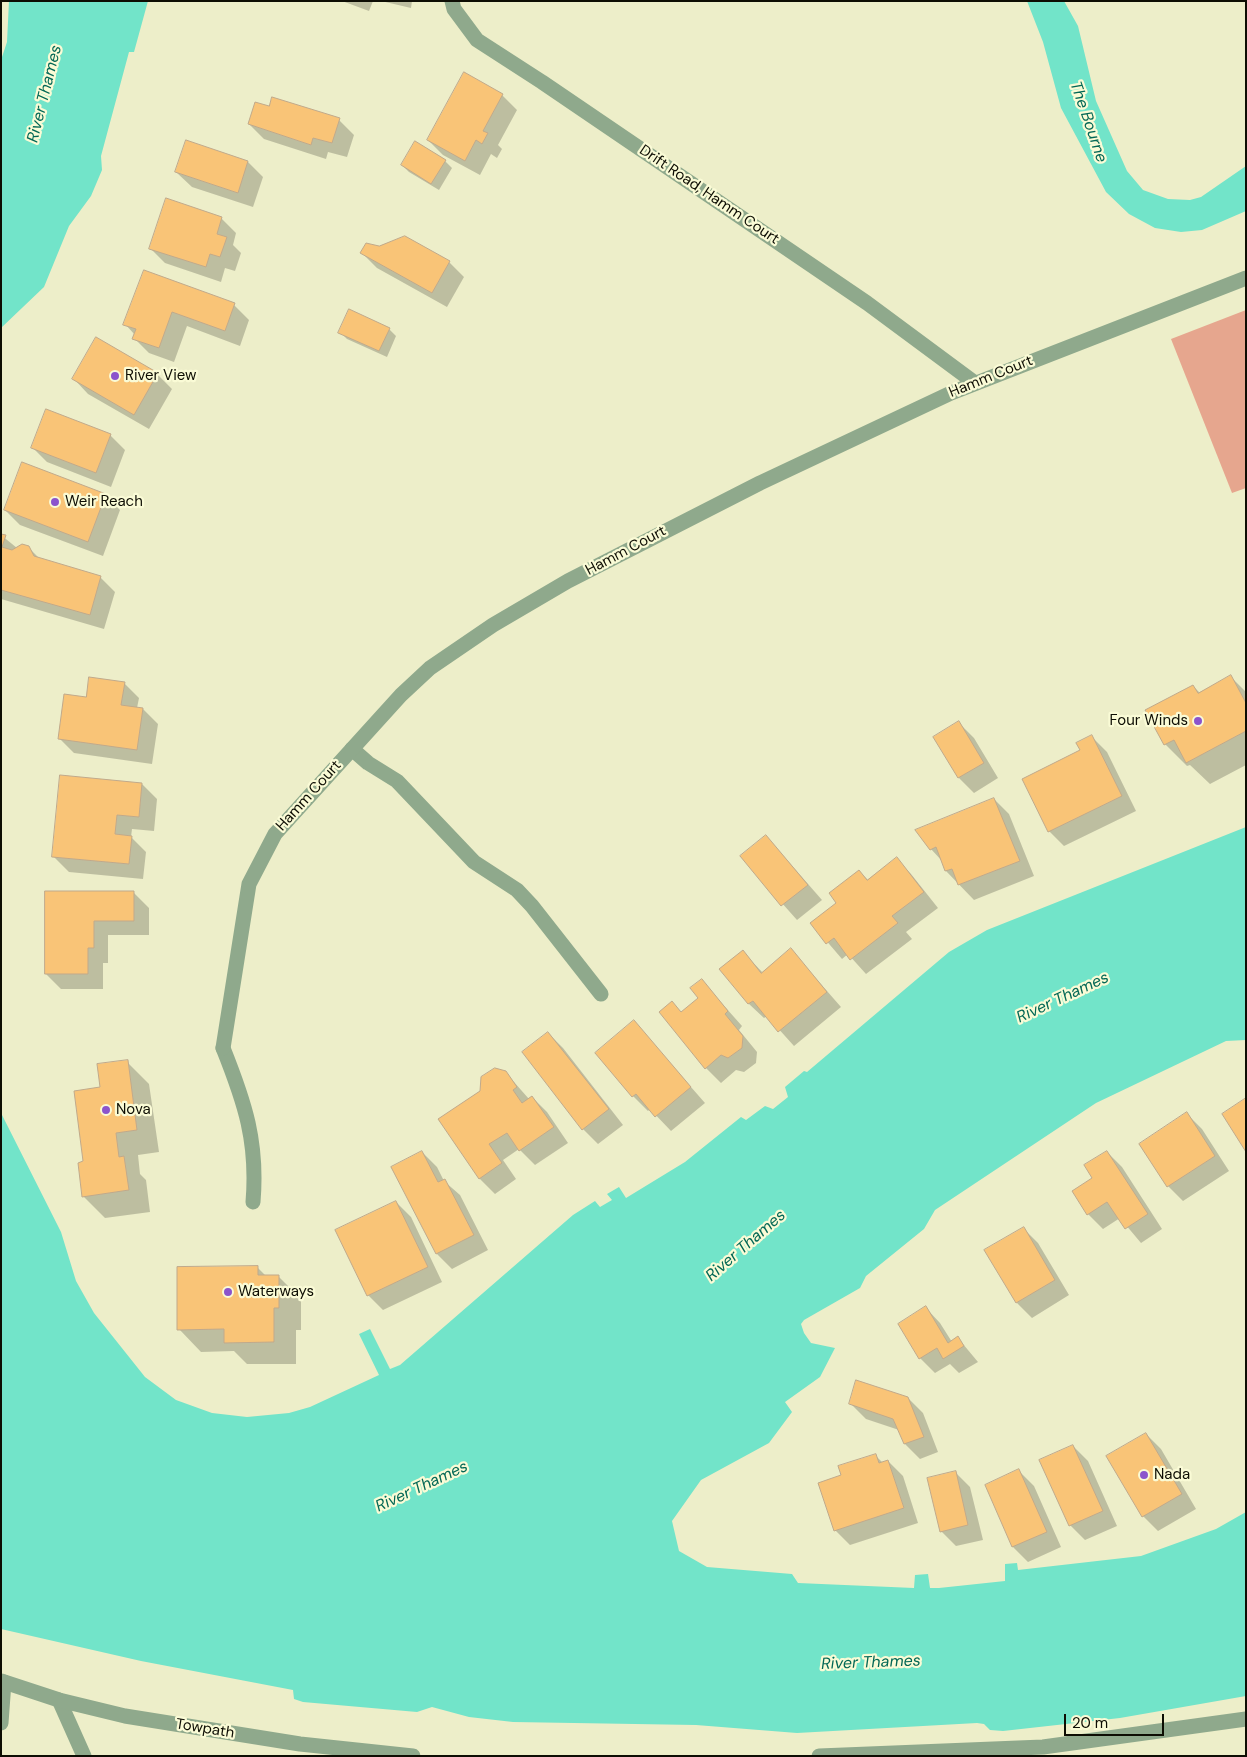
<!DOCTYPE html>
<style>
body{margin:0}
#map{position:relative;width:1247px;height:1757px;overflow:hidden;background:#edeec9;font-family:"DM Sans",sans-serif}
canvas{display:block}
.frame{position:absolute;inset:0;border:2px solid #0d0d03;pointer-events:none}
.scale{position:absolute;left:1064px;top:1714px;width:100px;height:22px;box-sizing:border-box;border:2px solid #0d0d03;border-top:0;padding-left:6px;font-size:15px;line-height:18px;white-space:nowrap;color:#0d0d03;-webkit-text-stroke:4px #fafbd6;paint-order:stroke}
</style>
<div id="map">
<canvas width="1247" height="1757"></canvas>
<div class="frame"></div>
<div class="scale">20 m</div>
</div>
<script>
const g = document.querySelector('canvas').getContext('2d');
g.lineJoin = 'round';
function paint(path, color) { g.fillStyle = color; g.fill(path, 'evenodd'); }
function stroke(path, color, width, dash) { g.strokeStyle = color; g.lineWidth = width; g.lineCap = dash ? 'butt' : 'round'; g.setLineDash(dash || []); g.stroke(path); }
function drawText(font, color, halo, rows, align = 'center') {
  g.font = font + ' "DM Sans",sans-serif'; g.lineWidth = 4.5; g.setLineDash([]); g.textBaseline = 'middle'; g.strokeStyle = halo; g.fillStyle = color; for (const [text, x, y, turn = 0] of rows) {
    g.save(); g.translate(x, y); g.rotate((+turn || 0) * Math.PI / 180); g.textAlign = isNaN(turn) ? turn : align; if (halo) g.strokeText(text, 0, 0); g.fillText(text, 0, 0); g.restore();
  }
}
const green = new Path2D(`
 M1246 310V488L1232 493 1171 339Z`);
const water = new Path2D(`
 M9 1H148L134 52H129L101 156 102 170 91 196 69 226 44 287 1 328V60L7 42Z
 M1027 1H1064L1078 26 1096 101 1127 171 1143 190 1168 199 1190 200 1201 197 1246 166V211L1202 230 1181 232 1155 228 1129 214 1106 192 1061 108 1043 42Z
 M1246 827V1040L1226 1041 1096 1103 935 1210 924 1229 866 1276 860 1288 804 1320 801 1324 804 1333 811 1343 835 1348 820 1377 785 1402 792 1412 769 1443 701 1480 672 1521 679 1551 707 1567 792 1574 798 1583 914 1588 915 1575 928 1574 930 1588H939L1005 1581V1564L1017 1563 1018 1570 1141 1556 1216 1529 1246 1512V1696L1120 1718 1003 1731 990 1730 984 1724 977 1723 797 1733 696 1725 513 1722 469 1717 432 1707 417 1712 303 1702 294 1699 293 1690 141 1661 1 1629V1113L61 1232 76 1281 94 1313 145 1377 176 1400 212 1413 247 1417 289 1413 310 1407 379 1375 359 1334 370 1329 390 1369 400 1365 573 1215 595 1201 600 1207 612 1200 607 1194 619 1187 626 1198 685 1162 741 1117 746 1120 765 1106 773 1109 788 1097 785 1087 804 1071 807 1072 949 952 987 930Z`);
const shadow = new Path2D(`
 M342 1H373L369 11Z
 M381 1H412L411 8Z
 M502 95 517 110 498 145 502 149 497 158 491 154 480 175 443 155 428 140Z
 M270 108 339 120 354 135 347 157 328 152 326 159 264 139 249 124Z
 M187 141 248 162 263 177 253 207 192 187 176 172Z
 M445 161 452 168 439 190 409 172 402 165Z
 M221 218 236 233 233 245 241 253 235 271 225 268 221 282 165 263 150 248Z
 M362 253 449 262 464 277 447 307 377 268Z
 M144 272 234 305 249 320 240 346 187 326 174 362 149 353 134 338 135 335 125 324Z
 M389 329 396 336 387 357 347 339 340 332Z
 M157 374 172 389 149 429 88 394 74 379Z
 M110 435 125 450 111 487 47 462 32 447Z
 M105 495 120 510 103 556 20 525 5 510Z
 M1 535 17 548 28 547 41 560 100 577 115 592 104 629 1 599Z
 M1231 677 1246 692V765L1210 784 1190 765 1187 766 1165 744 1193 686 1200 693Z
 M124 683 139 698 137 708 143 709 158 724 152 764 74 753 59 738 87 698Z
 M959 723 974 738 998 778 974 793 959 778 935 737Z
 M1092 737 1107 752 1136 811 1064 846 1049 831 1081 751Z
 M142 784 157 799 154 831 132 829 131 837 146 852 143 879 69 872 54 857Z
 M994 799 1009 814 1034 876 974 900 946 871 942 861 931 849Z
 M766 836 822 900 797 920 741 857Z
 M896 859 911 874 938 908 906 932 912 939 866 974 848 954 842 959 812 924 838 903 859 871 868 880Z
 M46 892 134 893 149 908V935H108V963H103V989H61L46 974Z
 M791 950 841 1007 794 1046 767 1016 764 1018 749 1004 721 970 743 952 763 973Z
 M702 981 742 1026 739 1030 757 1052 756 1063 744 1072 736 1070 721 1083 706 1068 672 1003 682 1013 700 998Z
 M634 1022 705 1103 671 1131 650 1109 648 1111 633 1096 596 1053Z
 M548 1033 563 1048 623 1125 598 1144 583 1129Z
 M127 1062 149 1084 159 1152 138 1155 140 1174 146 1180 150 1212 105 1218 83 1196 85 1162 102 1088Z
 M506 1073 529 1099 532 1097 547 1112 568 1143 535 1165 519 1149 503 1160 516 1179 495 1194 480 1179 439 1120Z
 M1187 1114 1202 1129 1229 1171 1183 1201 1168 1186Z
 M422 1152 437 1167 444 1181 460 1195 488 1250 452 1269 437 1254 393 1168Z
 M1107 1152 1122 1167 1162 1229 1141 1243 1120 1218 1103 1229 1088 1214 1094 1179Z
 M396 1202 411 1217 442 1282 383 1310 368 1295Z
 M1023 1228 1038 1243 1069 1295 1032 1318 1017 1303Z
 M258 1268 267 1277H279L301 1299V1330H296V1364H247L234 1351 201 1352 179 1329Z
 M926 1308 940 1323 952 1342 958 1338 978 1362 959 1373 950 1364 935 1373 920 1358Z
 M908 1398 923 1413 938 1452 920 1459 905 1444 899 1430 866 1419 851 1404Z
 M1146 1434 1161 1449 1196 1509 1158 1531 1143 1516Z
 M1073 1446 1088 1461 1117 1526 1085 1540 1070 1525Z
 M876 1456 883 1463 888 1461 903 1476 918 1523 850 1545 835 1530 843 1476Z
 M1019 1471 1034 1486 1061 1547 1028 1562 1013 1547 986 1486Z
 M955 1472 970 1487 983 1540 956 1546 941 1531Z`);
const building = new Path2D(`
 M464 72 503 94 483 131 488 133 482 144 476 140 465 161 427 140Z
 M272 97 340 118 332 143 313 138 311 145 248 124 255 102 269 106Z
 M186 140 248 161 238 193 175 172Z
 M415 141 446 160 431 184 401 165Z
 M166 198 222 217 217 234 227 237 220 257 210 254 206 267 149 249Z
 M405 236 450 261 432 293 360 253 366 243 379 246Z
 M144 270 235 303 225 331 172 312 159 348 132 339 136 329 123 325Z
 M349 309 390 328 379 351 338 333Z
 M96 337 158 373 134 415 72 379Z
 M46 409 111 434 96 473 31 448Z
 M22 462 106 494 88 542 4 510Z
 M1 534 6 535 2 547 12 550 22 544 29 546 34 556 101 576 90 615 1 590Z
 M1231 675 1246 703V731L1186 763 1174 740 1164 745 1145 710 1193 685 1198 693Z
 M89 677 125 682 121 705 143 708 137 750 58 739 64 694 86 697Z
 M959 721 984 763 958 778 933 737Z
 M1092 735 1122 796 1048 832 1022 779 1080 750 1076 743Z
 M60 775 142 783 139 817 117 815 115 834 132 836 129 864 52 857Z
 M994 798 1020 861 958 885 952 869 945 871 936 847 930 850 915 830Z
 M766 835 808 885 781 906 740 856Z
 M897 857 924 892 892 916 898 923 850 960 834 938 826 944 810 923 836 903 829 893 859 870 867 880Z
 M45 891H134V921H94V948H88V974H45Z
 M791 948 827 992 778 1032 753 1001 748 1004 719 969 743 950 761 973Z
 M702 979 728 1011 725 1014 743 1036 742 1048 728 1058 721 1055 705 1069 659 1012 672 1001 681 1012 698 998 690 988Z
 M634 1020 691 1087 655 1117 636 1094 632 1097 595 1053Z
 M548 1032 609 1109 582 1130 522 1052Z
 M128 1060 137 1130 116 1133 119 1157 124 1156 129 1190 82 1197 78 1163 83 1161 74 1091 100 1087 97 1064Z
 M495 1068 506 1071 517 1087 513 1090 522 1103 532 1096 554 1127 519 1151 507 1133 489 1144 502 1163 479 1179 438 1119 480 1091 481 1077Z
 M1246 1098V1152L1222 1114Z
 M1187 1112 1215 1156 1167 1187 1139 1144Z
 M422 1151 438 1182 445 1179 474 1235 436 1254 391 1167Z
 M1107 1151 1148 1214 1125 1229 1107 1202 1087 1215 1072 1191 1092 1178 1084 1165Z
 M396 1201 428 1267 367 1296 335 1230Z
 M1024 1227 1055 1280 1016 1303 984 1250Z
 M258 1266V1275H279V1308H274V1342L224 1343V1329L177 1330V1267Z
 M926 1306 948 1343 958 1336 964 1346 943 1359 937 1348 919 1359 898 1324Z
 M856 1380 908 1397 924 1437 904 1444 893 1419 849 1404Z
 M1146 1433 1182 1494 1142 1517 1106 1456Z
 M1073 1445 1103 1511 1069 1526 1039 1460Z
 M876 1454 879 1463 888 1460 904 1508 834 1531 818 1483 841 1475 838 1466Z
 M1019 1469 1047 1532 1012 1547 985 1485Z
 M956 1471 968 1525 940 1532 927 1478Z`);
const lane = new Path2D(`
 M352 749 368 763 397 781 474 862 517 890 532 906 601 994
 M223 1048C245 1103 258 1142 253 1202
 M59 1700 84 1756
 M1 1723 4 1682`);
const street = new Path2D(`
 M452 1 454 9 477 40 542 82 867 303 975 383
 M223 1048 249 884 275 834 401 695 430 668 493 625 568 581 760 483 951 393 1246 278
 M1 1681 59 1700 125 1716 300 1744 413 1756
 M819 1756 1043 1747 1246 1719`);
const markers = [
 [115,376,5,"#8b54cc"],
 [55,502,5,"#8b54cc"],
 [1198,721,5,"#8b54cc"],
 [106,1110,5,"#8b54cc"],
 [228,1292,5,"#8b54cc"],
 [1144,1475,5,"#8b54cc"]
];
const streetNames = [
 ["Drift Road, Hamm Court",709,195,34],
 ["Hamm Court",991,377,-22],
 ["Hamm Court",626,551,-28],
 ["Hamm Court",309,796,-48],
 ["Towpath",205,1729,9]
];
const poiNames = [
 ["River View",125,376],
 ["Weir Reach",65,502],
 ["Four Winds",1188,721,"right"],
 ["Nova",116,1110],
 ["Waterways",238,1292],
 ["Nada",1154,1475]
];
const waterNames = [
 ["River Thames",45,94,-76],
 ["The Bourne",1088,122,71],
 ["River Thames",1063,998,-25],
 ["River Thames",746,1246,-41],
 ["River Thames",422,1487,-25],
 ["River Thames",871,1663,-2]
];
paint(green, '#e6a68e');
paint(water, '#72e4c9');
paint(shadow, '#0003');
paint(building, '#f9c477');
stroke(building, '#c0a98b', 1);
stroke(lane, '#8fa98c', 15);
stroke(street, '#8fa98c', 15);
for (const [x, y, r, color] of markers) { const dot = new Path2D(); dot.arc(x, y, r, 0, 2 * Math.PI); g.fillStyle = color; g.fill(dot); stroke(dot, '#fafbd6', 2); }
drawText('15px', '#0d0d03', '#fafbd6', streetNames);
drawText('15px', '#0d0d03', '#fafbd6', poiNames, 'left');
drawText('italic 16px', '#026755', '#fafbd6', waterNames);
</script>
